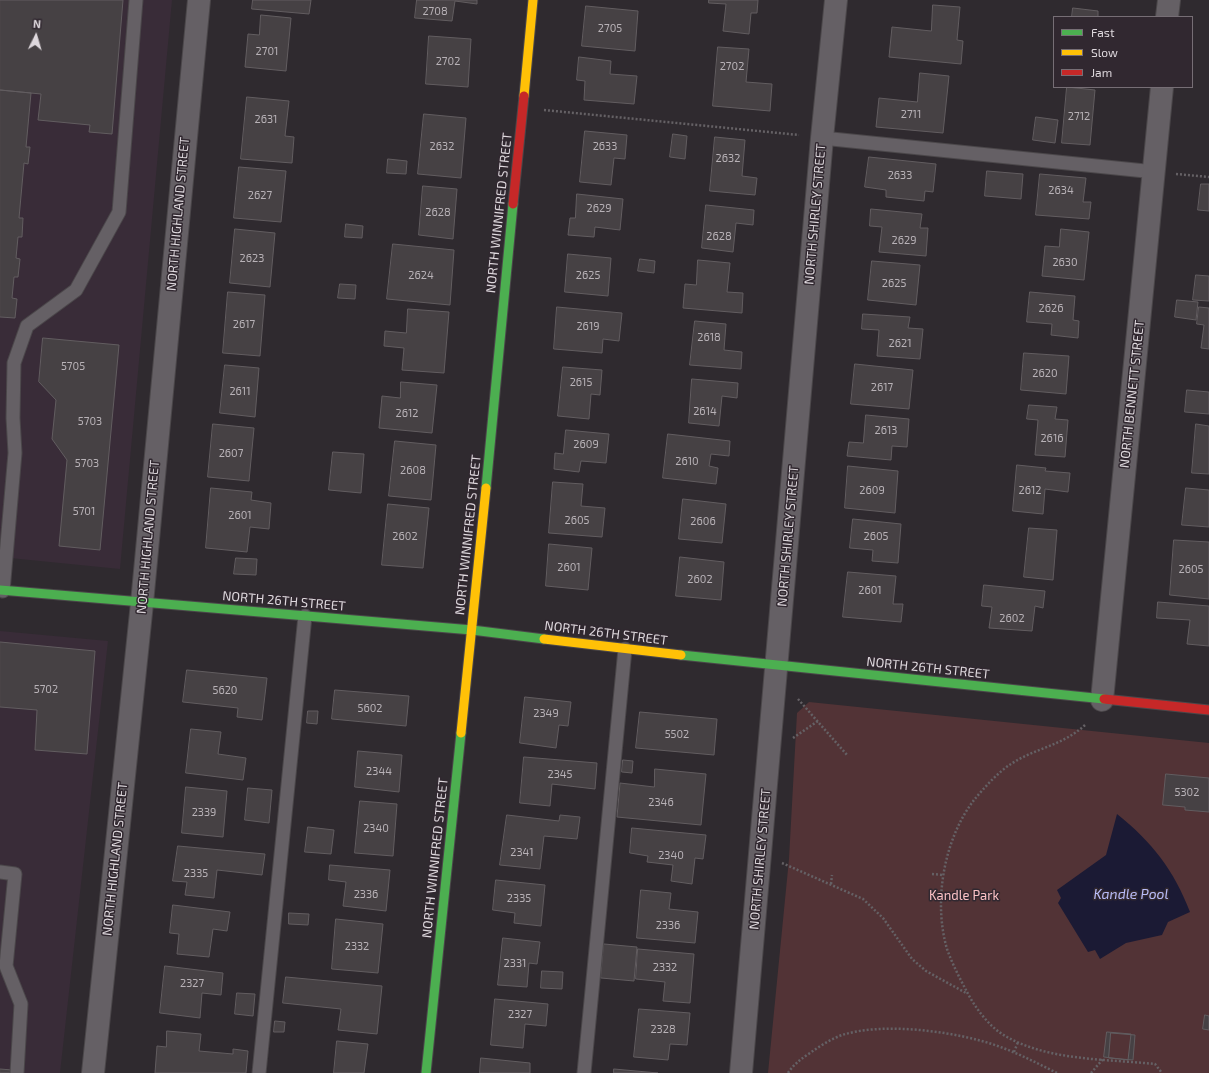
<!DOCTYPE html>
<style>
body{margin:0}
#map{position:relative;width:1209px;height:1073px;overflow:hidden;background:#2f2a2f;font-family:"Exo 2",sans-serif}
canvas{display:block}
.legend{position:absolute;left:1053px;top:16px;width:140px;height:72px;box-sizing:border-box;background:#312830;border:1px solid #766e75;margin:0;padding:5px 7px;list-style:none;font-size:12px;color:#ded8dd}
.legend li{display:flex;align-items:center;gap:8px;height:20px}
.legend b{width:20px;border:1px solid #766e75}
.north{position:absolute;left:16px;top:16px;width:40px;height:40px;-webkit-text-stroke:3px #312830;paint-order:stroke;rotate:5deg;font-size:11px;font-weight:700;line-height:16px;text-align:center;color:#ded8dd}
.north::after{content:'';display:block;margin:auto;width:14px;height:18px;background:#ded8dd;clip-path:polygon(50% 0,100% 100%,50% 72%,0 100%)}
</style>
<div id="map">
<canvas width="1209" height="1073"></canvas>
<ul class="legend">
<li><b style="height:5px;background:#4caf50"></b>Fast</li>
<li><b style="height:5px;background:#ffc107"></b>Slow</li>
<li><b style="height:5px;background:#c62828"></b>Jam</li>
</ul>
<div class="north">N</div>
</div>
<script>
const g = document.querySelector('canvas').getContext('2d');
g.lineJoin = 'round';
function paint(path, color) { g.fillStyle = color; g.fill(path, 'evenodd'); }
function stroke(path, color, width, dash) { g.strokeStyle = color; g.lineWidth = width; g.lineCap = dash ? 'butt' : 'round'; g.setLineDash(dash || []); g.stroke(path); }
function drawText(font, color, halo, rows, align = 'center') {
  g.font = font + ' "Exo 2",sans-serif'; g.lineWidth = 3; g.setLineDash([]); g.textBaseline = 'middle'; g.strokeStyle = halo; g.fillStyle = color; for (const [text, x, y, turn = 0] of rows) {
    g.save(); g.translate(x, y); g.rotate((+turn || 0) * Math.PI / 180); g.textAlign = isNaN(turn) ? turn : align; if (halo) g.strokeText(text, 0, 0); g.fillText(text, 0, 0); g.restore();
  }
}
const built = new Path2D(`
 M0 0H172L120 569 0 557Z
 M0 631 108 641 60 1073H0Z`);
const green = new Path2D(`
 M809 702 1209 743V1073H768L789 859 797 713Z`);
const water = new Path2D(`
 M1117 814C1152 842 1174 870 1190 912L1168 922 1162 935 1126 943 1100 959 1095 950 1088 952 1058 903 1061 898 1057 890 1106 855Z`);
const building = new Path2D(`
 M0 0H123L112 134 89 132 90 125 38 120 41 94 0 90Z
 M253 0H311L309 14 252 9Z
 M417 0H477V4L455 1 452 21 415 18Z
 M709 0H758L757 13H751L749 34 723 31 726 4 709 3Z
 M933 5 960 7 957 40 963 41 961 64 889 57 892 27 931 31Z
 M586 6 638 11 635 51 582 46Z
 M1073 8 1098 11V17H1072Z
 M261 15 291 18 286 71 245 67 248 34 259 35Z
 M429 36 471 39 468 87 426 84Z
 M718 47 749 49 746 82 772 84 770 111 713 106Z
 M579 57 611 61 610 74 637 76 634 104 584 100 585 81 577 80Z
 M920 73 949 76 943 133 876 127 879 98 917 102Z
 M1067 87 1095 90 1090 145 1062 143Z
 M0 90 31 93 26 147H30L28 164 24 163 19 218H23L22 237H18L16 258 20 259 18 277H14L12 298 17 299 15 318 0 317Z
 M247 97 289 101 285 136 294 137 292 163 241 159Z
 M424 114 466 118 461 178 418 174Z
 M1036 117 1058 120 1055 143 1033 140Z
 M585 131 627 135 625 159 614 158 611 185 580 182Z
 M673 134 687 136 685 159 670 157Z
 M715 137 745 140 742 176 757 178 755 195 710 191Z
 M869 157 936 164 933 192 925 191 924 201 886 197V190L865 187Z
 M388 159 407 161 406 174 387 173Z
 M239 167 286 171 281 222 234 218Z
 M987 171 1023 174 1021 199 985 196Z
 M1040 174 1086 178 1083 202H1091L1089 219 1036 215Z
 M1201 184H1209V211L1198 210Z
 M423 186 457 189 453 239 419 235Z
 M577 194 623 199 620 230 595 227 594 237 568 235 570 218H575Z
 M706 205 754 210 753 225 736 223 733 252 702 248Z
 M871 209 922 214 920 228H928L926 256 879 252 882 227 870 226Z
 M346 224 363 226 362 238 345 237Z
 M235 229 275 233 270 287 230 283Z
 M1061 229 1089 232 1084 280 1042 276 1045 246 1059 247Z
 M393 244 454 250 450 305 387 299Z
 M568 254 611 258 608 296 565 292Z
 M640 259 655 261 654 273 638 271Z
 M698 260 730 263 727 292 743 293 742 313 683 308 685 284 696 285Z
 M872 261 920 265 916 305 868 300Z
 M1196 275 1209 276V301L1193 300Z
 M340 284 356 285 355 299 338 298Z
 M228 292 265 295 260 356 223 353Z
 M1030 292 1075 296 1073 320 1079 321 1078 338 1051 335 1052 324 1027 322Z
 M1177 300 1198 302 1196 320 1175 317Z
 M557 307 622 313 619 341 603 339 602 353 554 349Z
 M1199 307 1209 308V349L1201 348 1204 325 1197 324Z
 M408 309 449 312 444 373 402 370 404 348 384 346 385 331 406 333Z
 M863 314 910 317 908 328 923 329 920 359 877 356 879 330 862 329Z
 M695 321 726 324 724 350 742 352 741 369 690 365Z
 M43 338 119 345 100 550 59 546 67 460 52 439 56 400 39 382Z
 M1024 353 1069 356 1066 394 1021 390Z
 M855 364 913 370 909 409 851 404Z
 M225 365 259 368 255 417 220 413Z
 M563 367 602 370 600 395 591 394 589 419 558 416Z
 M692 379 738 383 737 398 722 396 719 426 689 423Z
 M401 382 437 385 432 433 379 428 382 396 400 398Z
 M1187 390 1209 392V414L1185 412Z
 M1029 405 1057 407 1055 419 1068 420 1065 457 1035 455 1038 420 1027 419Z
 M866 415 909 419 907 447 892 446 891 460 847 456 849 442 863 443Z
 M213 424 254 428 249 481 208 477Z
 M1196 424 1209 426V474L1192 473Z
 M566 430 609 434 606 463 581 461 579 472 554 469 555 453 563 454Z
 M668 434 730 441 729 456 711 454 709 466 718 468 716 484 663 478Z
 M395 441 436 445 431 500 389 496Z
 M333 452 364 454 361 493 329 490Z
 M1017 465 1046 468 1045 471 1070 473 1068 492 1045 489 1043 514 1013 511Z
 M848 466 898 471 895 513 845 508Z
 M553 482 583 484 581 506 605 508 602 537 549 533Z
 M211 488 252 492 251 500 271 503 269 529 250 527 247 552 206 548Z
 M1186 488 1209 490V527L1182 525Z
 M683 499 726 504 722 543 679 539Z
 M388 504 429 508 423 568 382 565Z
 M853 519 901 524 898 563 872 561 873 550 850 548Z
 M1029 528 1057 530 1053 580 1024 577Z
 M1174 540 1209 542V599L1170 595Z
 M549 544 592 548 588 590 546 586Z
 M680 557 724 562 721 600 676 596Z
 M236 558 257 559 256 575 234 574Z
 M848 572 896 576 893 604H903L901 622 843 617Z
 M984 585 1045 591 1043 608 1035 606 1032 631 989 628 992 607 982 606Z
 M1158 602 1209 606V646L1187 644 1190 620 1157 618Z
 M0 642 95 651 87 754 35 750 37 710 0 707Z
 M187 670 267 678 262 720 237 717 238 708 183 702Z
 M335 690 409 696 406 726 332 719Z
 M525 697 571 702 568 726 559 725 556 748 520 743Z
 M308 711H318L317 724 307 723Z
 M640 712 717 719 714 755 636 748Z
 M191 729 221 732 218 754 246 758 243 780 186 773Z
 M358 751 402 755 399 792 355 787Z
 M524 757 597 763 595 789 552 784 550 806 520 803Z
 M623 760 633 761 632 773 622 772Z
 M655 769 706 774 701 825 617 817 620 783 654 787Z
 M1166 774 1209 778V812L1185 810V807L1163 805Z
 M186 787 227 791 223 837 182 833Z
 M248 788 272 790 269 823 245 820Z
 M360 801 397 804 393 856 355 853Z
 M507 815 559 821 560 815 580 817 577 839 544 836 540 869 500 865Z
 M308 827 334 830 331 854 305 852Z
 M632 828 706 835 703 859 695 858 692 884 671 881 673 865 647 862 648 856 630 853Z
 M178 846 265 854 262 875 217 870 214 898 185 895 187 882 173 881Z
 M330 865 390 870 386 911 343 906 346 882 329 880Z
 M496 880 545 885 541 926 514 923 515 913 493 910Z
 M641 890 671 893 669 909 698 912 695 943 637 938Z
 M173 905 230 912 227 931 213 929 209 957 177 954 179 934 170 933Z
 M289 913 309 914 308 925 289 924Z
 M336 919 383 924 378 973 332 969Z
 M503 938 540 942 537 964 529 963 527 987 498 985Z
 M604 944 637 947 634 981 601 978Z
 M638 949 694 954 690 1003 663 1001 665 982 636 979Z
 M165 966 223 973 221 995 202 993 200 1018 160 1013Z
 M542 971 563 972 562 989 541 988Z
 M286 977 382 986 377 1034 338 1030 341 1009 283 1003Z
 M237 993 255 994 253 1016 235 1014Z
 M495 999 548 1004 546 1026 525 1024 523 1048 491 1045Z
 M639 1009 690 1013 687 1045 670 1044 668 1060 634 1057Z
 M1205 1015 1209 1016V1030L1203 1029Z
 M275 1021 285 1022 284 1032H274Z
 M167 1031 201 1034 199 1051 233 1054V1049L248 1051 246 1073H155L157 1046 166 1047Z
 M1107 1032 1131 1034 1128 1060 1104 1057Z
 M1111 1033 1135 1035 1133 1060 1109 1058Z
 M337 1041 368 1044 364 1073H334Z
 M481 1058 530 1063V1073H480Z
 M0 1069 12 1070V1073H0Z
 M614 1069 658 1073H614Z`);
const path = new Path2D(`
 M544 110 799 135
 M1176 174 1209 177
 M798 699 847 755
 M1085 725C1062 746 1035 748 1011 764 998 772 984 788 974 800 944 839 933 901 947 949 952 963 959 977 966 990 975 1008 990 1028 1007 1037 1050 1061 1107 1059 1155 1064L1162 1073
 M793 738 818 721
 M782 863 863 899 883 918 912 959 926 971 966 993
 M932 874 943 875
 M831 884 832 875
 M1014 1052 1018 1042
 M788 1073C794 1064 801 1059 810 1053 820 1046 831 1039 842 1035 881 1023 939 1030 978 1040 1006 1047 1031 1060 1057 1073
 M1091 1073 1103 1059`);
const lane = new Path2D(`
 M822 138 1155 172
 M3 591 15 453 13 418 14 363 27 326 76 290 119 212 136 0
 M0 872 15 874 6 966 21 1004 17 1073
 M259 1073 305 616
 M584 1073 625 649`);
const street = new Path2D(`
 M1167 17 1169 0
 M1102 700 1162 87
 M93 1073 142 603 199 0
 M741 1073 822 138 836 0`);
const fast = new Path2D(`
 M486 488 513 204
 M0 590 472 630 544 639
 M681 655 1104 699
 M426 1073 461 733`);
const slow = new Path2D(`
 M524 96 533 0
 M544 639 681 655
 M461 733 486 488`);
const jam = new Path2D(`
 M513 204 524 96
 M1104 699 1209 710`);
const numberNames = [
 ["2708",435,11],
 ["2705",610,28],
 ["2701",267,51],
 ["2702",448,61],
 ["2702",732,66],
 ["2711",911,114],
 ["2712",1079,116],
 ["2631",266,119],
 ["2632",442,146],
 ["2633",605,146],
 ["2632",728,158],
 ["2633",900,175],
 ["2634",1061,190],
 ["2627",260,195],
 ["2629",599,208],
 ["2628",438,212],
 ["2628",719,236],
 ["2629",904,240],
 ["2623",252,258],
 ["2630",1065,262],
 ["2624",421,275],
 ["2625",588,275],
 ["2625",894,283],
 ["2626",1051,308],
 ["2617",244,324],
 ["2619",588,326],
 ["2618",709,337],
 ["2621",900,343],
 ["5705",73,366],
 ["2620",1045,373],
 ["2615",581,382],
 ["2617",882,387],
 ["2611",240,391],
 ["2614",705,411],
 ["2612",407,413],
 ["5703",90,421],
 ["2613",886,430],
 ["2616",1052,438],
 ["2609",586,444],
 ["2607",231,453],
 ["2610",687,461],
 ["5703",87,463],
 ["2608",413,470],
 ["2609",872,490],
 ["2612",1030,490],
 ["5701",84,511],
 ["2601",240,515],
 ["2605",577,520],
 ["2606",703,521],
 ["2602",405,536],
 ["2605",876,536],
 ["2601",569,567],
 ["2605",1191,569],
 ["2602",700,579],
 ["2601",870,590],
 ["2602",1012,618],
 ["5702",46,689],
 ["5620",225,690],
 ["5602",370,708],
 ["2349",546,713],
 ["5502",677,734],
 ["2344",379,771],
 ["2345",560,774],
 ["5302",1187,792],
 ["2346",661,802],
 ["2339",204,812],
 ["2340",376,828],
 ["2341",522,852],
 ["2340",671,855],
 ["2335",196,873],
 ["2336",366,894],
 ["2335",519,898],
 ["2336",668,925],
 ["2332",357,946],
 ["2331",515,963],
 ["2332",665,967],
 ["2327",192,983],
 ["2327",520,1014],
 ["2328",663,1029]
];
const streetNames = [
 ["NORTH WINNIFRED STREET",499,213,-84],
 ["NORTH HIGHLAND STREET",178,214,-85],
 ["NORTH SHIRLEY STREET",815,214,-85],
 ["NORTH BENNETT STREET",1132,394,-84],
 ["NORTH WINNIFRED STREET",468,535,-84],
 ["NORTH SHIRLEY STREET",788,536,-85],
 ["NORTH HIGHLAND STREET",148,537,-85],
 ["NORTH 26TH STREET",284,601,5],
 ["NORTH 26TH STREET",606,633,7],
 ["NORTH 26TH STREET",928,668,6],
 ["NORTH WINNIFRED STREET",435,858,-84],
 ["NORTH HIGHLAND STREET",115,859,-84],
 ["NORTH SHIRLEY STREET",760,859,-85]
];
const parkNames = [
 ["Kandle Park",964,896]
];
const waterNames = [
 ["Kandle Pool",1131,894]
];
paint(built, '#392c38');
paint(green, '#523336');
paint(water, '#1b1a34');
paint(building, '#464144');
stroke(building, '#625d60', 1);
stroke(lane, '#4b474a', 15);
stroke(street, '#4b474a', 24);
stroke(fast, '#4b474a', 11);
stroke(slow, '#4b474a', 11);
stroke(jam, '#4b474a', 11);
stroke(path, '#656165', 2.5, [2, 2]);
stroke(lane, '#656065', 13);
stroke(street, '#656065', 22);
stroke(fast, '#4caf50', 9);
stroke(slow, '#ffc107', 9);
stroke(jam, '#c62828', 9);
drawText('11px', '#b8b2b7', null, numberNames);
drawText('13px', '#ded8dd', '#312830', streetNames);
drawText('13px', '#fcc1c5', '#312830', parkNames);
drawText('italic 14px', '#b9bcf8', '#312830', waterNames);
</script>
